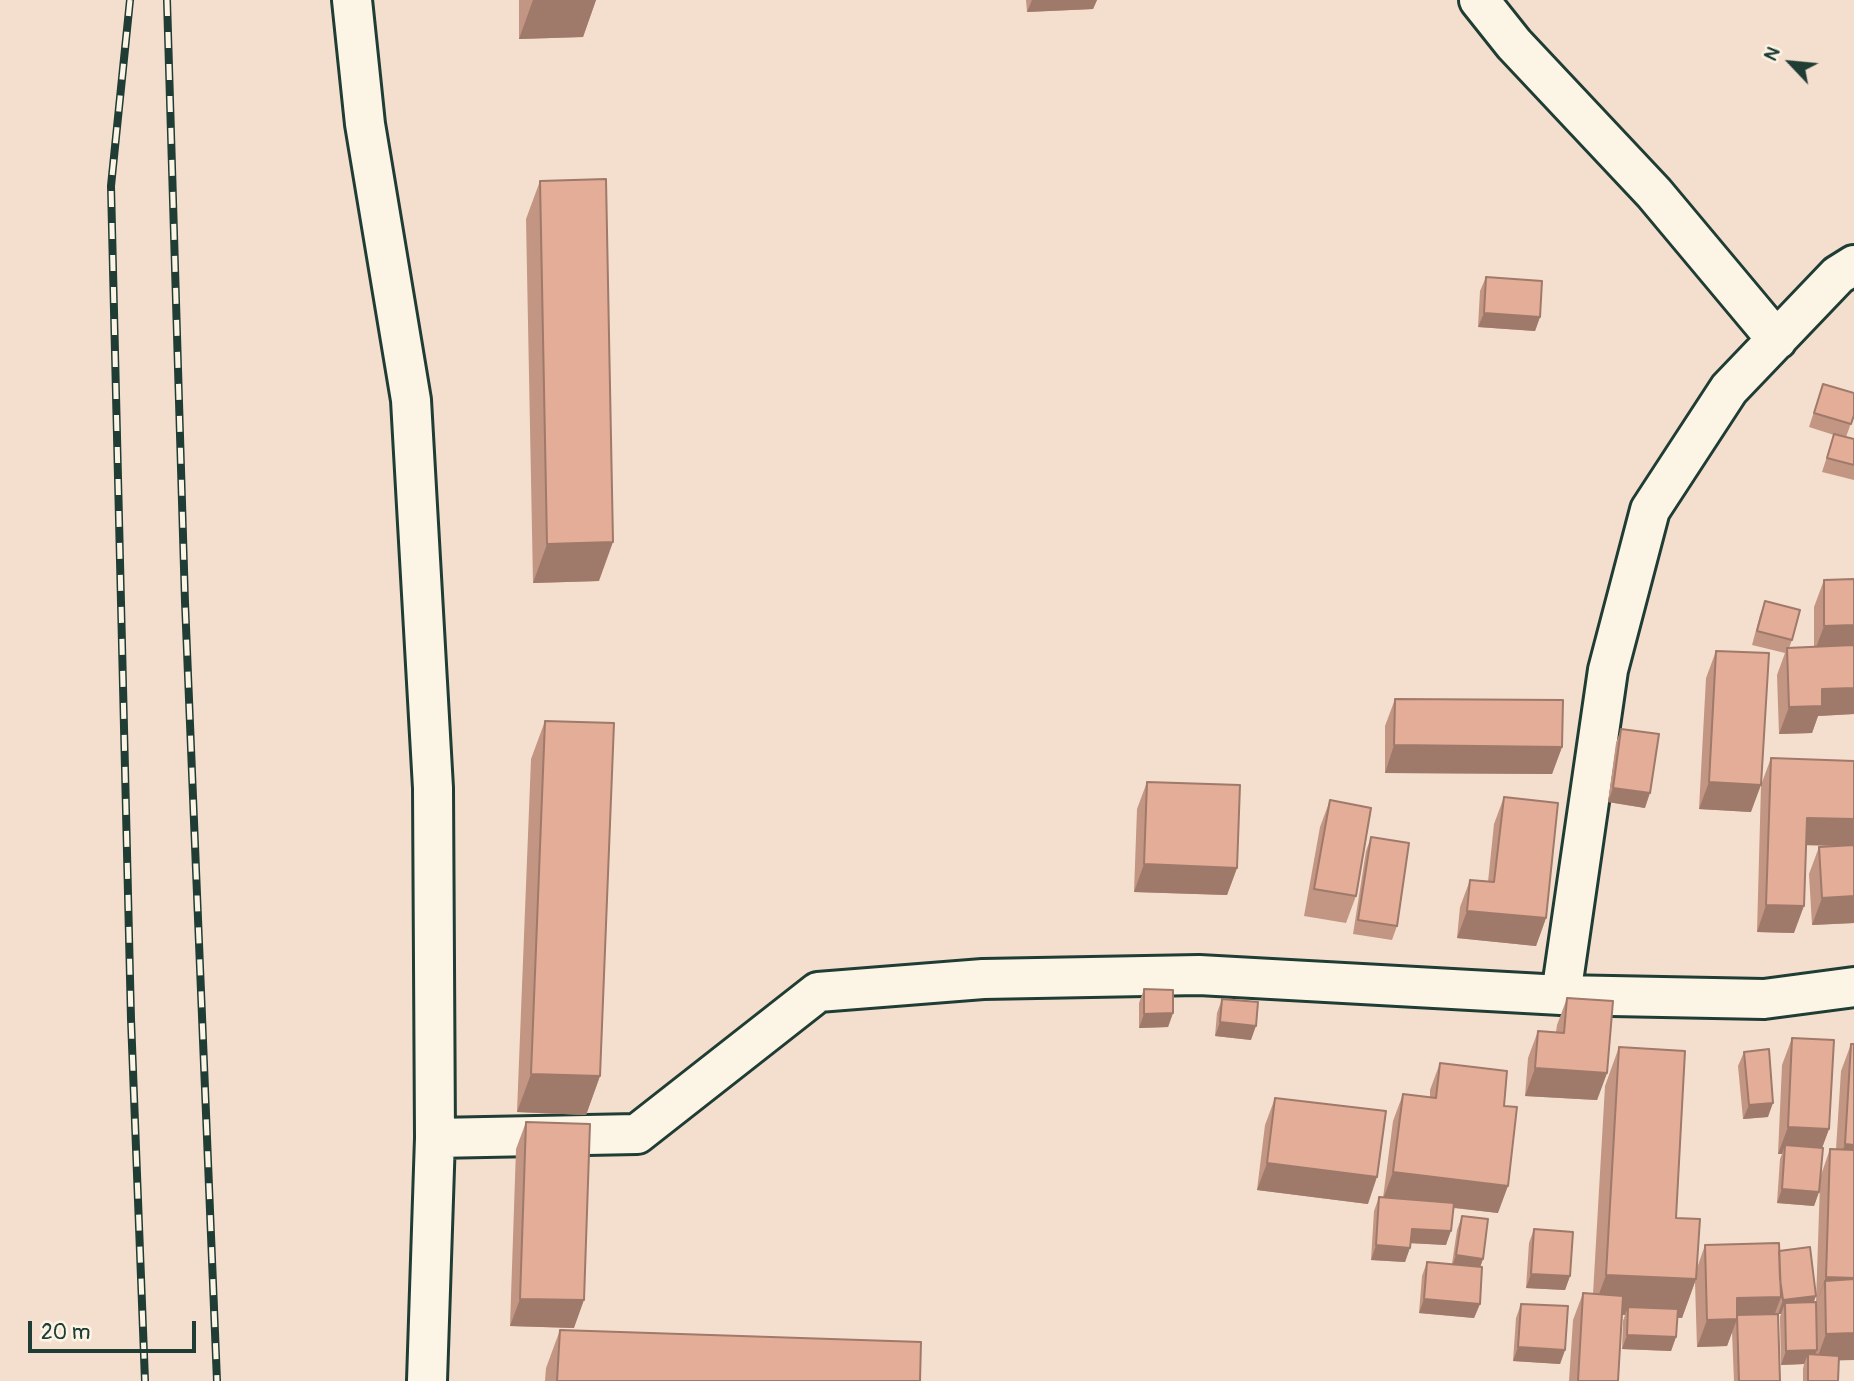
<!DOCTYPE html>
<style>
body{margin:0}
#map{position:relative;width:1854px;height:1381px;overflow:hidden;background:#f4dfce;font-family:Pangolin,sans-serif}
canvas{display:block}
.north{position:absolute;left:1756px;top:28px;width:70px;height:70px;-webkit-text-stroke:5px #fcf5e5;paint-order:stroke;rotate:296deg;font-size:19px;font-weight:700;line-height:28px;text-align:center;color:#1f3d34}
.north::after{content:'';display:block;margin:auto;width:24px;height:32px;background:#1f3d34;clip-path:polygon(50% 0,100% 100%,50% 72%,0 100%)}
.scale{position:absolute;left:28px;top:1321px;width:168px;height:32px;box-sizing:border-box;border:4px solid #1f3d34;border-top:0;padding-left:9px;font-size:21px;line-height:24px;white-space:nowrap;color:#1f3d34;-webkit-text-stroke:5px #fcf5e5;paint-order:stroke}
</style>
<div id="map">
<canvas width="1854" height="1381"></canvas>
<div class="north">N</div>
<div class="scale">20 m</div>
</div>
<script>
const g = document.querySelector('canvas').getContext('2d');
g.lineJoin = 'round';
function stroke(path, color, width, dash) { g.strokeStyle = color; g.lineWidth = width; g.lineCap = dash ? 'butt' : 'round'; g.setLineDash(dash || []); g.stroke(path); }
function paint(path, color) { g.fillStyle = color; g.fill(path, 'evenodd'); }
const street = new Path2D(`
 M352 0 365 124 411 400 433 788 435 1138 427 1381
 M1479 0 1514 44 1654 193 1777 340
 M1561 995 1608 670 1650 510 1729 389 1838 275 1854 265
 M435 1138 637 1134 818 992 983 979 1199 975 1561 995 1764 999 1854 987`);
const rail = new Path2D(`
 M130 0 111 186 131 1019 145 1381
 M167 0 185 602 217 1381`);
const wall = new Path2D(`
 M519 0H596L583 37 519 39Z
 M1026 0H1097L1093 9 1027 12Z
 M540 181 599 581 533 583 526 219Z
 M1486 277 1540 317 1535 331 1478 327 1480 291Z
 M1823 384 1854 415 1846 437 1854 439V480L1822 472 1834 435 1809 427Z
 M1854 579V714L1818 716 1812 733 1779 734 1777 675 1785 653 1752 645 1760 615 1765 601 1792 640 1789 648 1814 647V607L1824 580Z
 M1716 651 1751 812 1699 809 1706 678Z
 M1395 699 1562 747 1552 774 1385 773V726Z
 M545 721 600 1076 586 1115 517 1112 531 759Z
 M1621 729 1645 808 1608 802 1616 743Z
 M1771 758 1854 761V923L1812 925 1809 874 1819 847 1838 846 1806 845 1794 933 1757 932 1761 785Z
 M1147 782 1237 868 1227 895 1134 892 1137 809Z
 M1504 797 1546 918 1536 946 1457 938 1460 907 1470 880 1488 882 1494 824Z
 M1330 800 1356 896 1346 923 1304 916 1320 827Z
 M1371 837 1397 926 1392 940 1353 934 1366 851Z
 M1144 989 1173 1013 1168 1027 1139 1028V1003Z
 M1567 998 1607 1073 1597 1100 1525 1096 1528 1058 1538 1031 1556 1032 1557 1025Z
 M1222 999 1251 1040 1215 1036 1217 1013Z
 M1792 1038 1829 1129 1822 1148 1821 1175 1830 1149H1836L1841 1071 1851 1044 1838 1381H1803V1369L1804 1364 1781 1365 1780 1317 1781 1314H1778L1780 1381H1734L1732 1332 1727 1346 1697 1347 1695 1282 1682 1318H1677L1676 1337 1671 1351 1622 1349 1623 1321 1625 1315H1622L1618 1381H1569L1573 1320 1583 1293 1593 1294 1605 1086 1619 1047 1676 1218 1697 1268 1705 1245 1779 1251 1814 1302H1816L1820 1183 1819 1192 1814 1206 1777 1203 1780 1159 1782 1154H1778L1782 1065Z
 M1744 1052 1768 1117 1743 1119 1738 1066Z
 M1440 1063 1498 1213 1453 1208 1446 1245 1411 1243 1405 1262 1371 1260 1374 1211 1379 1197 1383 1198 1393 1121 1403 1094 1430 1097V1090Z
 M1275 1098 1368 1204 1257 1190 1265 1125Z
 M526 1122 574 1328 510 1326 516 1149Z
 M1462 1216 1483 1259 1480 1267V1304L1474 1318 1419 1313 1422 1276 1427 1262 1452 1264 1457 1230Z
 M1534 1229 1570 1276 1565 1290 1526 1288 1529 1243Z
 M1521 1304 1565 1350 1560 1364 1513 1361 1516 1318Z
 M560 1330 920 1381H545L546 1368Z`);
const shadedWall = new Path2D(`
 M533 0H596L583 37 519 39Z
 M1032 0H1097L1093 9 1027 12Z
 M1484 313 1540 317 1535 331 1478 327Z
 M613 542 599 581 533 583 547 544Z
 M1854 625V652L1814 653 1824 626Z
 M1854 688V714L1818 716 1812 733 1779 734 1789 707 1822 689Z
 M1394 745 1562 747 1552 774 1385 773Z
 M1709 782 1761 785 1751 812 1699 809Z
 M1613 788 1650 793 1645 808 1608 802Z
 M1807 818 1854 819V846L1797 845Z
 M1144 864 1237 868 1227 895 1134 892Z
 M1854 896V923L1812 925 1822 898Z
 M1766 905 1804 906 1794 933 1757 932Z
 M1467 911 1546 918 1536 946 1457 938Z
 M1173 1013 1168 1027 1139 1028 1144 1014Z
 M1220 1022 1256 1026 1251 1040 1215 1036Z
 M1535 1068 1607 1073 1597 1100 1525 1096Z
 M531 1074 600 1076 586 1115 517 1112Z
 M1773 1103 1768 1117 1743 1119 1749 1105Z
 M1788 1127 1829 1129 1819 1156 1785 1145 1782 1154H1778Z
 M1845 1144 1854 1145V1172H1835Z
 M1267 1163 1377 1177 1368 1204 1257 1190Z
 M1393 1172 1508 1186 1498 1213 1383 1199Z
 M1782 1189 1819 1192 1814 1206 1777 1203Z
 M1412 1229 1451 1231 1446 1245 1407 1243Z
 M1376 1245 1410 1248 1405 1262 1371 1260Z
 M1456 1255 1483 1259 1478 1273 1451 1269Z
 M1531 1274 1570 1276 1565 1290 1526 1288Z
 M1606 1275 1696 1279 1682 1318 1628 1315V1307L1625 1315 1592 1313Z
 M1826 1277 1854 1278 1825 1304V1281L1816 1304Z
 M1816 1296 1811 1310 1785 1303 1781 1314H1778L1783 1300Z
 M1781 1297 1771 1324 1737 1319 1727 1346 1697 1347 1707 1320 1737 1298Z
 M520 1299 584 1300 574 1328 510 1326Z
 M1424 1299 1480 1304 1474 1318 1419 1313Z
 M1854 1333V1360L1816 1361 1826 1334Z
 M1627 1335 1676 1337 1671 1351 1622 1349Z
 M1518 1347 1565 1350 1560 1364 1513 1361Z
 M1817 1350 1812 1364 1808 1354 1804 1364 1781 1365 1786 1351Z`);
const building = new Path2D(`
 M606 179 613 542 547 544 540 181Z
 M1486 277 1542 281 1540 317 1484 313Z
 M1823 384 1854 393V415L1851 424 1814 413Z
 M1834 434 1854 439V465L1827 458Z
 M1854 579V625L1824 626V580Z
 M1765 601 1800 610 1792 640 1757 631Z
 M1854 645V688L1822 689V706L1789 707 1787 648Z
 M1716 651 1769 653 1761 785 1709 782Z
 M1395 699 1563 700 1562 747 1394 745Z
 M545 721 614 723 600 1076 531 1074Z
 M1621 729 1659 734 1650 793 1613 788Z
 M1771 758 1854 761V819L1807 818 1804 906 1766 905Z
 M1147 782 1240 785 1237 868 1144 864Z
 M1504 797 1558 803 1546 918 1467 911 1470 880 1494 882Z
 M1330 800 1371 808 1356 896 1314 889Z
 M1371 837 1409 843 1397 926 1358 920Z
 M1854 845V896L1822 898 1819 847Z
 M1144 989 1173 990V1013L1144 1014Z
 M1567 998 1613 1001 1607 1073 1535 1068 1538 1031 1564 1033Z
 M1222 999 1258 1002 1256 1026 1220 1022Z
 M1792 1038 1834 1040 1829 1129 1788 1127Z
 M1851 1044H1854V1145L1845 1144Z
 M1619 1047 1685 1051 1676 1218 1700 1219 1696 1279 1606 1275Z
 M1769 1049 1773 1103 1749 1105 1744 1052Z
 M1440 1063 1507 1071 1504 1106 1517 1107 1508 1186 1393 1172 1403 1094 1436 1098Z
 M1275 1098 1386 1111 1377 1177 1267 1163Z
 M526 1122 590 1124 584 1300 520 1299Z
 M1785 1145 1823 1148 1819 1192 1782 1189Z
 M1830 1149 1854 1150V1278L1826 1277Z
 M1379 1197 1454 1203 1451 1231 1412 1229 1410 1248 1376 1245Z
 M1462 1216 1488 1219 1483 1259 1456 1255Z
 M1534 1229 1573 1232 1570 1276 1531 1274Z
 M1779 1243 1781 1297 1737 1298V1319L1707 1320 1705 1245Z
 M1810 1247 1816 1296 1783 1300 1780 1279 1779 1251Z
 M1427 1262 1482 1267 1480 1304 1424 1299Z
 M1854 1279V1333L1826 1334 1825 1281Z
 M1583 1293 1623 1296 1618 1381H1578Z
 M1816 1302 1817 1350 1786 1351 1785 1303Z
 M1521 1304 1568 1306 1565 1350 1518 1347Z
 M1628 1307 1678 1309 1676 1337 1627 1335Z
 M1778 1314 1780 1381H1739L1737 1315Z
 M560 1330 921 1342 920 1381H557Z
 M1808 1354 1839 1356 1838 1381H1808Z`);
stroke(street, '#1f3d34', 44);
stroke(street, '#fcf5e5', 38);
stroke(rail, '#1f3d34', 8);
stroke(rail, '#fcf5e5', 5, [16]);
paint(wall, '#c39583');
paint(shadedWall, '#9f796a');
paint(building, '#e3ad98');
stroke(building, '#9f796a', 2);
</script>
